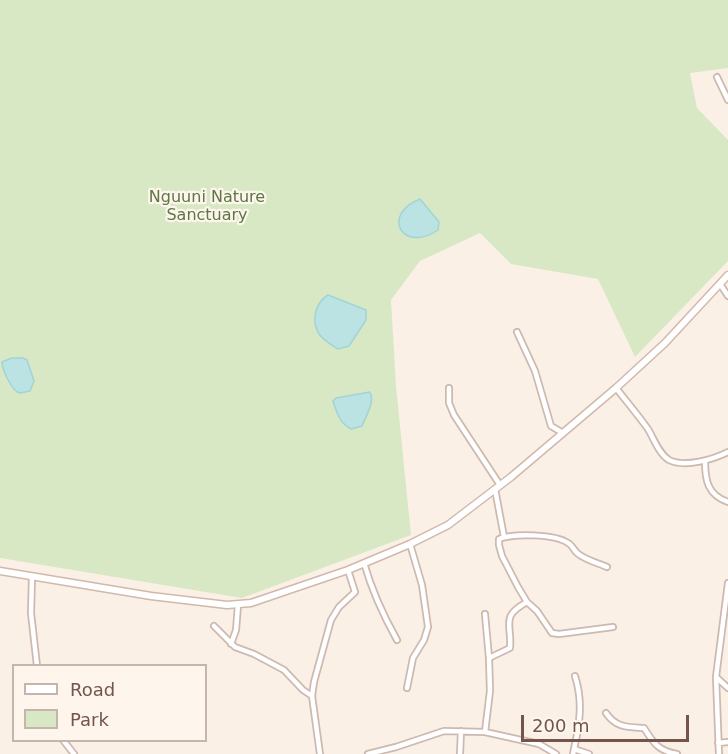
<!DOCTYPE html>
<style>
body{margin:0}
#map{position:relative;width:728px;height:754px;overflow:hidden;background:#fbf0e6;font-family:"DejaVu Sans",sans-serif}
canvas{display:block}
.legend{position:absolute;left:12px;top:664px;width:195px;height:78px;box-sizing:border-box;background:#fef5ec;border:2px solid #c6b5ac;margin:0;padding:8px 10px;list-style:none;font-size:18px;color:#73554c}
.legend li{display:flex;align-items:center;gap:12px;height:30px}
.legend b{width:30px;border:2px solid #c6b5ac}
.scale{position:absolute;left:521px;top:715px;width:168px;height:27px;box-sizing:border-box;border:3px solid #73554c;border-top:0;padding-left:8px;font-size:18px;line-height:21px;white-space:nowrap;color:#73554c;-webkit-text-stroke:4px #fef5ec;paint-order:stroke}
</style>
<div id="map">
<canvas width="728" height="754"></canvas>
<ul class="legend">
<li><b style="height:8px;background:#fff"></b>Road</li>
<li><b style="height:16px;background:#d8e8c5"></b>Park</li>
</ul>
<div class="scale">200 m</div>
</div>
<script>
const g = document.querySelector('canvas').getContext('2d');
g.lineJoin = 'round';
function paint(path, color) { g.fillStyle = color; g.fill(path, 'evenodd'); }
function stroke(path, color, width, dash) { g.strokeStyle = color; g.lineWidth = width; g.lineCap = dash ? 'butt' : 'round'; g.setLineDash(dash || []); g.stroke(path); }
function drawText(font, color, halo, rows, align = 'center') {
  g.font = font + ' "DejaVu Sans",sans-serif'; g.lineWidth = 4.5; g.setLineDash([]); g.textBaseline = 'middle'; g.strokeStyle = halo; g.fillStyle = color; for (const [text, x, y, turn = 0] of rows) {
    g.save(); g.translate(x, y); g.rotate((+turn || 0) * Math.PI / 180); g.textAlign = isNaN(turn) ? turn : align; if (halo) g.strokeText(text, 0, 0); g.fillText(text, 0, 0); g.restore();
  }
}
const green = new Path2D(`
 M0 0H728V68L690 73 697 108 728 140V261L635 357 598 279 511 264 480 233 420 261 391 300 396 386 411 535 242 598 0 558Z`);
const water = new Path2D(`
 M420 199 439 222 438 230C403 254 380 215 420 199Z
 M328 295 366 310V320L349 346 338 349C332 345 324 341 319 334 311 321 315 303 328 295Z
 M12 358H23L27 360 34 381 30 391C28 391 22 393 20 393 12 392 2 369 2 362Z
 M370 392C375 402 366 416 362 426L351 429C340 423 337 414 333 401L336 398Z`);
const street = new Path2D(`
 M717 77 728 100
 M720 284 728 296
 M517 332 535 371 551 426 563 433
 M449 388V403L454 415 500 485
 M616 388C627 402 638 415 648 429 654 439 659 454 669 460 685 468 714 459 728 452
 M705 461C705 481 708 495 728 502
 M495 489 504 537
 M364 563C372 591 383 615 397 640
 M607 567C598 563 585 560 577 553 574 550 572 545 568 543 555 534 513 533 499 539V545L502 556 518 587 527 602 537 611 552 633 559 634 613 627
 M32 577 31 613 37 666
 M485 614 489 658 490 691 485 732
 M214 626 235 647 254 654 284 670 303 690 312 696
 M231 644 236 630 238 605
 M489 658 510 648C512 623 500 617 527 602
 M716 677 728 688
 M407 688 413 658 424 640 428 627 422 585 410 544
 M606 713C616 728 628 727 644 728 654 744 659 751 677 754
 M63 740 74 754
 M718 743 728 742
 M574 749C580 723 583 701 575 676
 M320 754 312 696 314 682 331 620 339 607 355 592 348 570
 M368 754 396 747 444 731 485 732 539 744 556 754
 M460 754 461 731
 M573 754 574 749 589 754
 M719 754 716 677 728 583`);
const secondary = new Path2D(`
 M0 571 151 596 227 605 251 603 348 570 410 544 448 525 511 477 616 388 665 343 728 275`);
const parkNames = [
 ["Nguuni Nature",207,198],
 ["Sanctuary",207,216]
];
paint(green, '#d8e8c5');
paint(water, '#bce3e4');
stroke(water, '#a2d4d5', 1.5);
stroke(street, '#ceb9b0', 8);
stroke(secondary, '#d1b8ad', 9);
stroke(street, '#fff', 4.5);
stroke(secondary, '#fff', 6);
drawText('16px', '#5b7845', '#fef5ec', parkNames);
</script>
